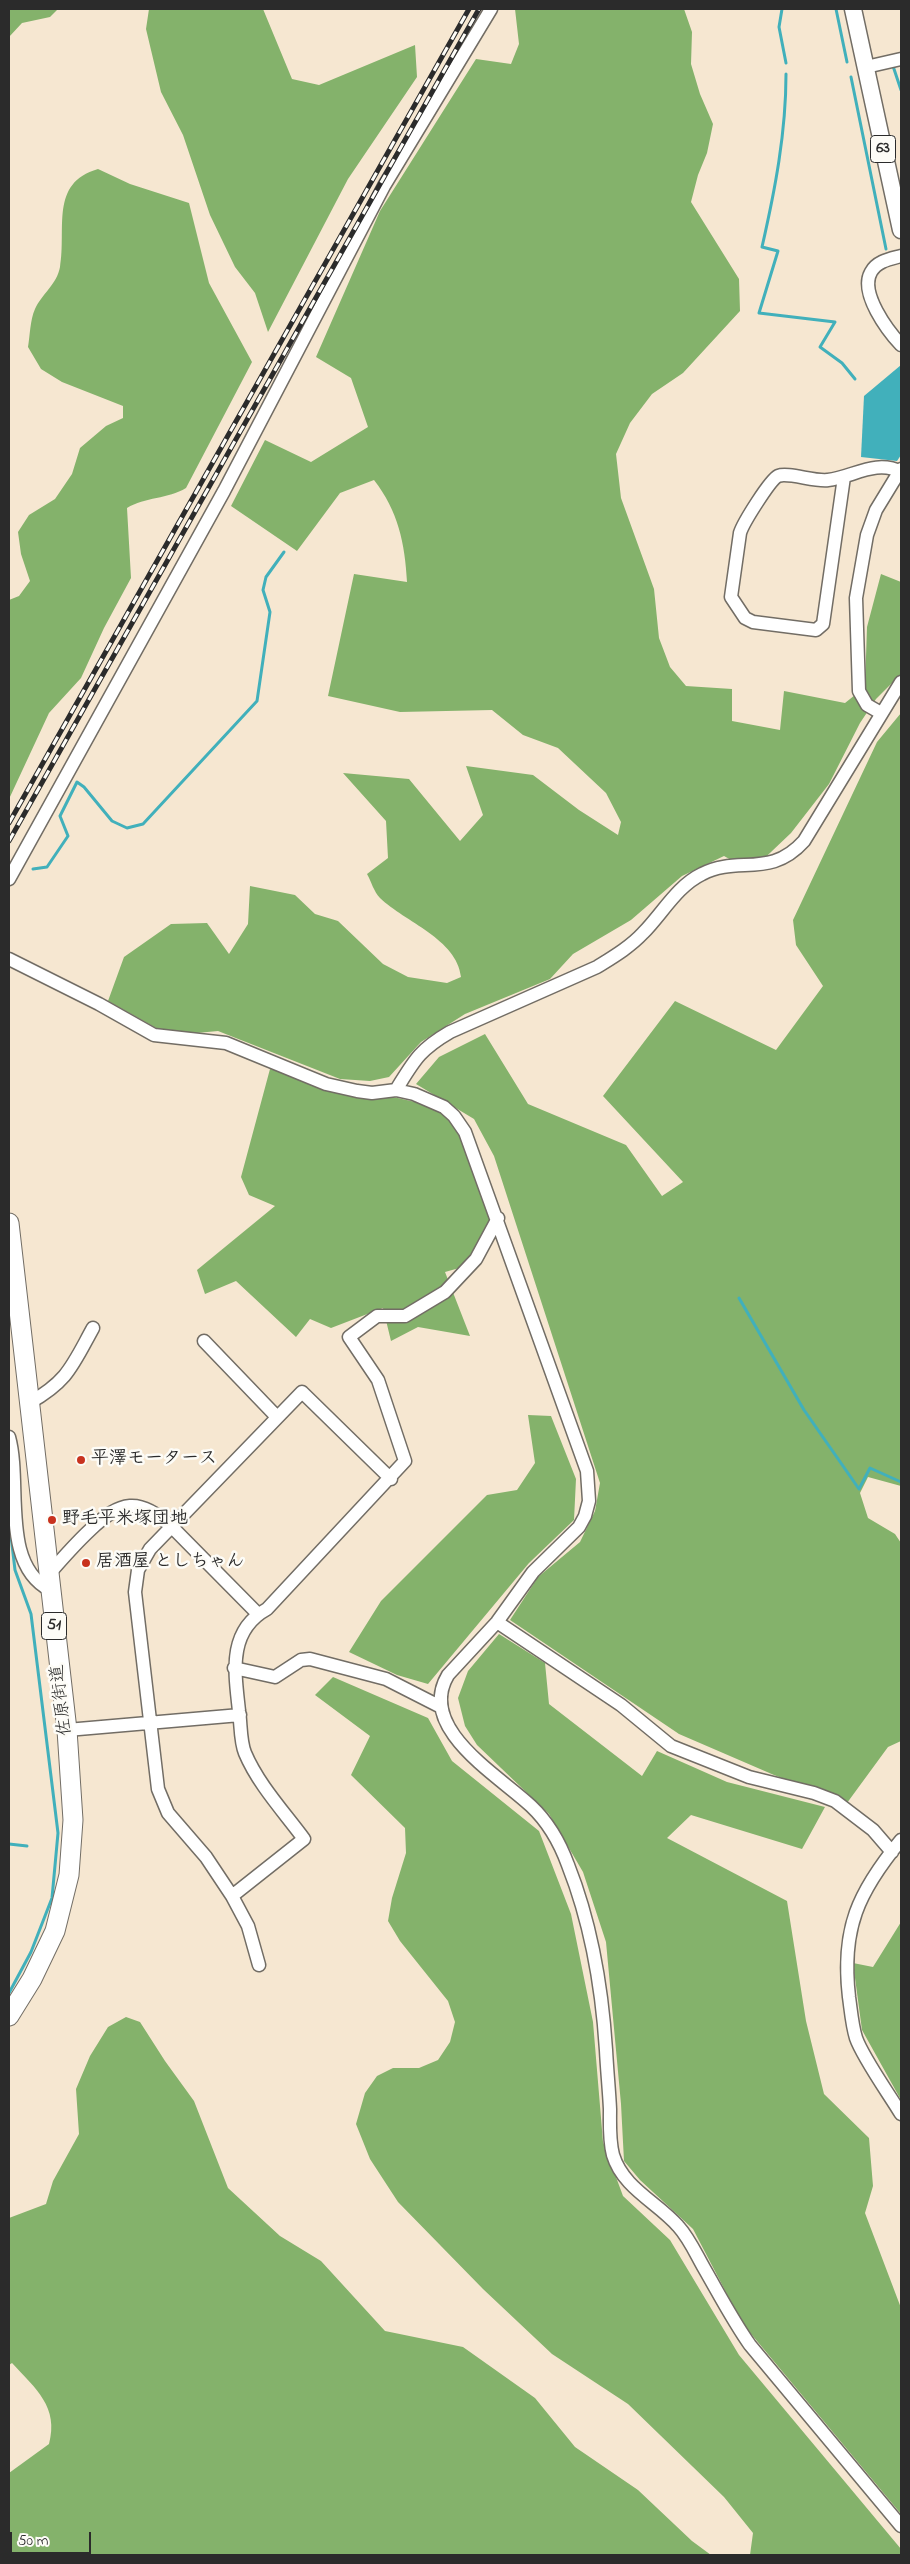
<!DOCTYPE html>
<meta charset="utf-8">
<style>
body{margin:0}
#map{position:relative;width:910px;height:2564px;overflow:hidden;background:#f6e7d1;font-family:"Indie Flower",sans-serif}
canvas{display:block}
.frame{position:absolute;inset:0;border:10px solid #2b2b2b;pointer-events:none}
.scale{position:absolute;left:10px;top:2532px;width:81px;height:22px;box-sizing:border-box;border:2px solid #2b2b2b;border-top:0;padding-left:6px;font-size:15px;line-height:18px;white-space:nowrap;color:#2b2b2b;-webkit-text-stroke:4px #fdfcf7;paint-order:stroke}
</style>
<div id="map">
<canvas width="910" height="2564"></canvas>
<div class="frame"></div>
<div class="scale">50 m</div>
</div>
<script>
const g = document.querySelector('canvas').getContext('2d');
g.lineJoin = 'round';
function paint(path, color) { g.fillStyle = color; g.fill(path, 'evenodd'); }
function stroke(path, color, width, dash) { g.strokeStyle = color; g.lineWidth = width; g.lineCap = dash ? 'butt' : 'round'; g.setLineDash(dash || []); g.stroke(path); }
function drawText(font, color, halo, rows, align = 'center') {
  g.font = font + ' "Indie Flower","Klee One",sans-serif'; g.lineWidth = 5; g.setLineDash([]); g.textBaseline = 'middle'; g.strokeStyle = halo; g.fillStyle = color; for (const [text, x, y, turn = 0] of rows) {
    g.save(); g.translate(x, y); g.rotate((+turn || 0) * Math.PI / 180); g.textAlign = isNaN(turn) ? turn : align; if (halo) g.strokeText(text, 0, 0); g.fillText(text, 0, 0); g.restore();
  }
}
const forest = new Path2D(`
 M9 9H58L50 17 22 23 9 37Z
 M149 9H263L292 79 319 85 415 45 417 77 348 179 268 332 255 293 235 267 210 215 183 135 161 92 146 29Z
 M515 9H684L692 32 691 64 700 94 713 124 707 153 698 175 691 202 739 279 740 311 683 373 652 394 630 423 616 454 621 498 654 589 659 638 670 667 686 686 732 689V721L780 730 784 691 845 703 865 687 867 627 881 574 901 582V674L876 699 860 723 829 784 791 833 751 871 724 856 682 876 631 920 573 954 550 979 465 1014 421 1042 389 1077 370 1081 340 1079 218 1031 186 1034 158 1029 108 1001 124 957 171 924 207 923 229 954 248 924 250 886 295 895 315 914 338 921 383 964 408 977 447 983 461 977C457 939 405 922 380 898 374 892 371 881 367 874L388 858 386 821 343 773 409 779 460 841 483 815 466 766 533 775 579 810 618 835 621 822 606 793 558 748 523 735 492 710 400 712 328 696 354 574 407 582C405 543 398 511 374 480L340 493 297 551 231 506 265 440 311 462 368 427 351 378 316 357 380 211 476 59 511 64 519 44Z
 M98 169 130 184 189 203 209 283 252 362 186 488C168 499 145 497 127 508L131 578 104 628 81 678 49 713 9 799V600L19 596 30 581 21 554 18 532 29 515 55 499 72 474 80 448 106 426 123 418V406L62 382 41 369 28 347C30 336 30 320 35 309 42 294 57 284 60 267 67 229 49 183 98 169Z
 M901 713V1486L868 1477 860 1493 868 1518 895 1534 901 1543V1741L888 1747 847 1803 774 1775 679 1734 510 1620 538 1577 580 1542 595 1511 600 1483 494 1156 474 1119 416 1084 439 1057 485 1034 528 1104 626 1145 662 1196 683 1182 603 1096 675 1001 776 1050 823 986 796 945 793 920 877 742Z
 M270 1069 424 1104 446 1114 457 1127 492 1221 470 1265 445 1272 470 1336 418 1327 391 1341 383 1308 331 1328 310 1319 296 1337 236 1281 205 1294 197 1270 275 1206 249 1195 241 1177Z
 M528 1415 551 1416 576 1479 574 1520 529 1563 428 1684 397 1675 349 1652 381 1601 487 1495 517 1490 535 1463Z
 M499 1634 545 1663 549 1704 642 1776 657 1751 727 1782 825 1807 802 1849 691 1815 667 1838 787 1901 806 2021 824 2094 869 2138 873 2186 865 2213 901 2308V2514L742 2323 693 2229 640 2180 624 2161 621 2104 606 1942 583 1872 549 1814 477 1745 465 1726 458 1698 468 1671Z
 M333 1677 428 1718 452 1761 539 1831 571 1914 593 2022 603 2142 623 2196 670 2240 739 2355 901 2549V2555H750L753 2533 724 2497 628 2404 552 2354 483 2289 398 2202 370 2159 356 2124 365 2093 377 2076 393 2068H419L438 2060 450 2042 455 2022 448 2001 400 1941 388 1921 392 1898 406 1853 405 1828 351 1775 370 1736 315 1695Z
 M901 1922V2100L862 2030 853 1963 873 1967Z
 M126 2017 140 2022 165 2061 194 2101 228 2188 280 2236 321 2261 385 2331 463 2347 535 2398 575 2447 638 2490 692 2541 711 2555H9V2473L49 2444C59 2407 36 2389 12 2363L9 2365V2218L46 2204 53 2181 79 2134 76 2089 90 2056 108 2027Z`);
const water = new Path2D(`
 M901 365V455L897 461 861 457 864 396Z`);
const stream = new Path2D(`
 M782 9 779 27 786 63
 M836 9 847 62
 M893 66 901 90
 M786 74C786 133 775 190 762 247L778 251 759 313 835 322 820 347 842 363 855 379
 M851 77 886 249
 M33 869 47 867 68 836 60 816 77 782 84 787 112 821 127 828 143 824 257 701 270 612 263 590 266 577 284 552
 M739 1298 804 1410 859 1489 870 1468 901 1482
 M9 1844 27 1846
 M9 1993 31 1952 52 1898 58 1833 31 1614 15 1570 11 1536`);
const minor = new Path2D(`
 M866 67 901 59
 M901 256C890 259 877 261 871 272 859 293 888 331 901 345
 M844 477 823 624 816 630 753 622 745 618 731 597 740 533C743 523 770 480 778 476 788 472 815 482 828 480 853 477 876 459 901 472
 M881 713 867 705 859 691 856 598 867 535 876 510 901 469
 M9 879 224 491 384 186 491 9
 M9 959 99 1004 154 1035 226 1043 326 1084 357 1091 372 1093 396 1090 414 1094 444 1107 454 1116 465 1132 587 1471 589 1501 585 1516 579 1527 533 1572 497 1622 448 1675C416 1728 498 1775 531 1806 548 1822 560 1843 568 1865 591 1923 602 1988 606 2050 607 2070 609 2089 610 2109 610 2124 609 2140 613 2155 623 2188 657 2202 678 2226 689 2238 696 2254 704 2268 719 2294 733 2321 750 2345L901 2526
 M396 1090C414 1061 419 1050 450 1032L597 967C613 957 630 947 643 933 662 914 677 886 702 874 738 855 770 879 804 841L901 682
 M204 1341 277 1417
 M29 1403C68 1381 72 1366 93 1328
 M9 1437C22 1484 0 1564 50 1590
 M48 1575C61 1560 75 1544 90 1530 120 1501 139 1496 172 1527L258 1614
 M497 1622 621 1705 671 1746 749 1777 814 1793 835 1801 873 1830 892 1852
 M234 1668 275 1677 301 1660 310 1659 386 1679 439 1706
 M67 1730 240 1715
 M901 1840C858 1892 841 1929 849 1997 851 2011 852 2025 856 2038 863 2058 889 2094 901 2114
 M232 1896 304 1839C284 1812 258 1784 245 1753 240 1741 241 1724 239 1711 235 1673 227 1631 267 1609L405 1461 378 1380 349 1337 377 1316H405L445 1292 476 1259 498 1218
 M259 1965 248 1926 232 1896 206 1857 168 1813 158 1789 135 1592 138 1570 150 1549 302 1392 391 1479`);
const major = new Path2D(`
 M853 9 901 230`);
const highway = new Path2D(`
 M9 1223 67 1730 73 1820 69 1875 55 1931 32 1979 9 2016`);
const rail = new Path2D(`
 M9 823 469 9
 M9 841 479 9`);
const markers = [
 [81,1460,5,"#c8321e"],
 [52,1520,5,"#c8321e"],
 [86,1563,5,"#c8321e"]
];
const shields = [
 [883,149,25],
 [54,1626,25]
];
const shieldNames = [
 ["63",883,149],
 ["51",54,1626]
];
const poiNames = [
 ["平澤モータース",91,1460],
 ["野毛平米塚団地",62,1520],
 ["居酒屋 としちゃん",96,1563]
];
const streetNames = [
 ["佐原街道",63,1700,-97]
];
paint(forest, '#84b26b');
paint(water, '#41b0bb');
stroke(stream, '#41b0bb', 3);
stroke(minor, '#726d65', 15);
stroke(major, '#726d65', 19);
stroke(highway, '#726d65', 21);
stroke(minor, '#fff', 12);
stroke(major, '#fff', 16);
stroke(highway, '#fff', 19);
stroke(rail, '#2b2b2b', 5);
stroke(rail, '#fdfcf7', 3, [9]);
for (const [x, y, r, color] of markers) { const dot = new Path2D(); dot.arc(x, y, r, 0, 2 * Math.PI); g.fillStyle = color; g.fill(dot); stroke(dot, '#fdfcf7', 2); }
for (const [x, y, w] of shields) { const box = new Path2D(); box.roundRect(x - w / 2, y - 13.5, w, 27, 4); g.fillStyle = '#fdfcf7'; g.fill(box); stroke(box, '#2b2b2b', 1); }
drawText('bold 16px', '#2b2b2b', null, shieldNames);
drawText('bold 18px', '#2b2b2b', '#fdfcf7', poiNames, 'left');
drawText('18px', '#2b2b2b', '#fdfcf7', streetNames);
</script>
